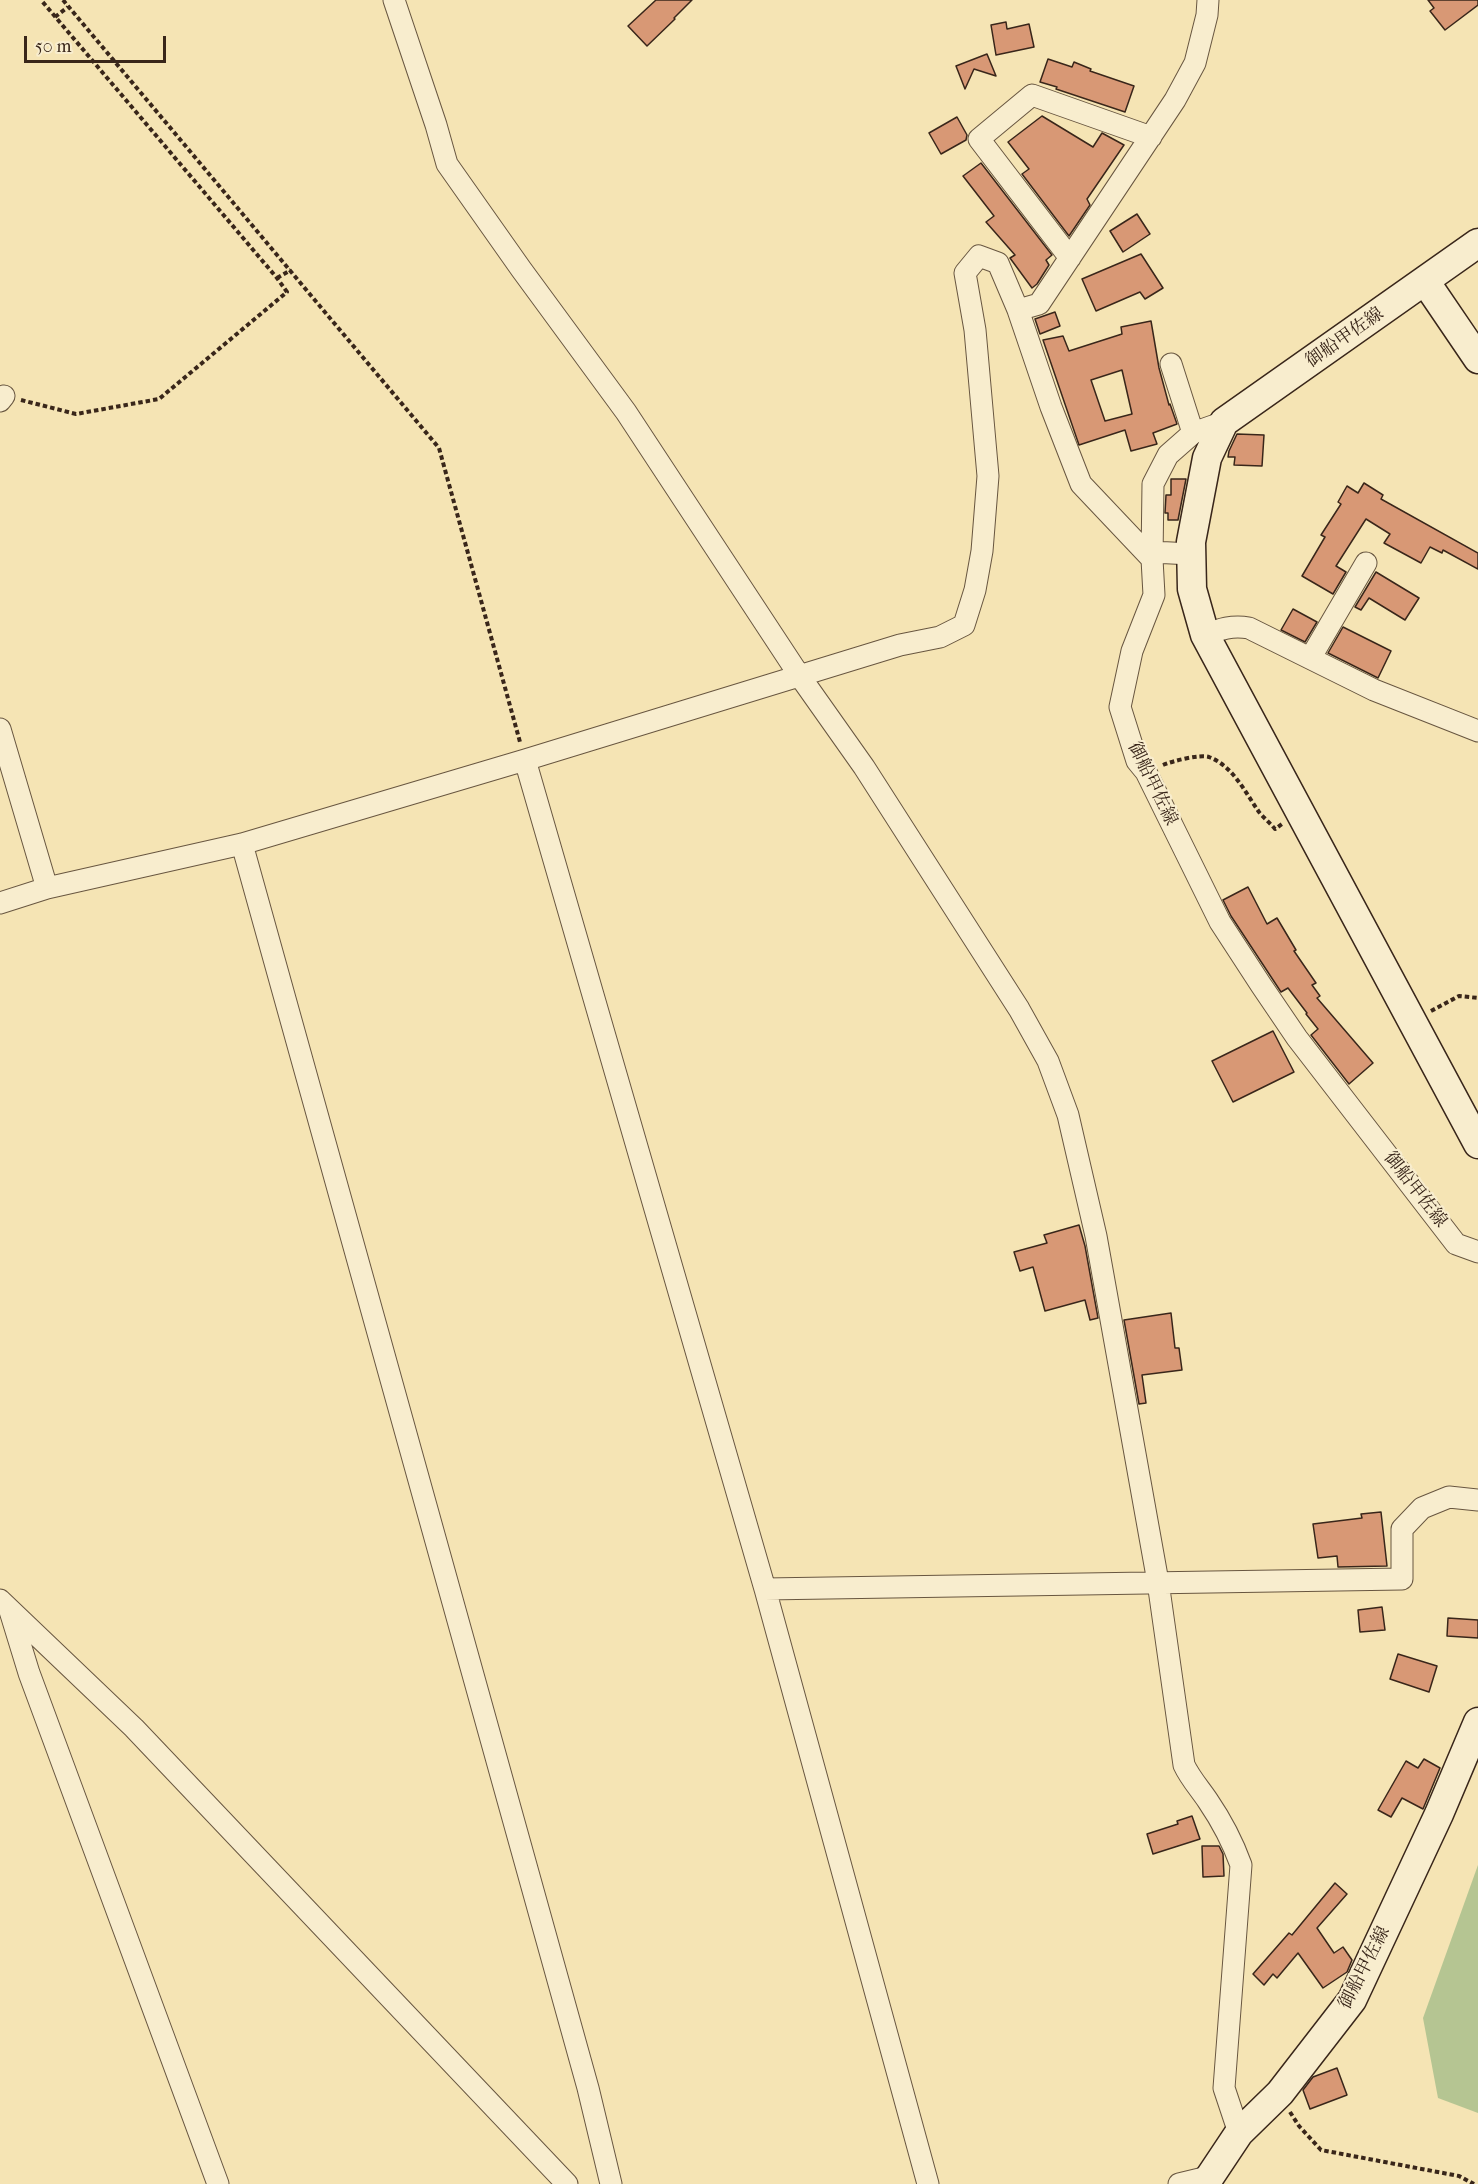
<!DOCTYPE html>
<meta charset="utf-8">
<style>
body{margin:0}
#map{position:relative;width:1478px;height:2184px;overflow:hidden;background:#f5e4b4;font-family:"IM FELL French Canon",serif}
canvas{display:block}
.scale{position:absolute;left:24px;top:36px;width:142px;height:27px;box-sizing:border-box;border:3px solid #39261a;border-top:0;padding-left:8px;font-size:18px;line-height:21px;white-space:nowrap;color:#39261a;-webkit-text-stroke:4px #f8edce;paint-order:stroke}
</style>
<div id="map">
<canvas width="1478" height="2184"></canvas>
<div class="scale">50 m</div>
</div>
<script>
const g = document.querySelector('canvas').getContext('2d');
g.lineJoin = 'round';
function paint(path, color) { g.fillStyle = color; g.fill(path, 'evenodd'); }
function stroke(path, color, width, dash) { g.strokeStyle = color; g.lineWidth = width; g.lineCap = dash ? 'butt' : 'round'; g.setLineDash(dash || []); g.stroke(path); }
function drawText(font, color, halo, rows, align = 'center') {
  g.font = font + ' "IM FELL French Canon","Noto Serif JP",serif'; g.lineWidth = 4.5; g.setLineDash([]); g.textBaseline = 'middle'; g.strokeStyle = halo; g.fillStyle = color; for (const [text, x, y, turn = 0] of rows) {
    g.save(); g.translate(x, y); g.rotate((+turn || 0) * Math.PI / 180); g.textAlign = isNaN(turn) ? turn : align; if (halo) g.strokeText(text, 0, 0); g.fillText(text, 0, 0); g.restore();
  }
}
const green = new Path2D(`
 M1478 1865V2113L1438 2098 1423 2018Z`);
const building = new Path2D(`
 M656 0H692L674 18 675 19 647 46 628 26Z
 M1428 0H1478V5L1445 30 1430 11 1434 8Z
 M1006 22 1007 29 1029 24 1034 47 996 55 991 25Z
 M987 54 996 76 974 69 965 89 956 66Z
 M1048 59 1072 67 1074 62 1091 69 1090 71 1134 86 1125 112 1056 89 1057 87 1040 82Z
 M1042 116 1093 147 1102 133 1124 145 1087 199 1090 205 1069 236 1022 174 1029 169 1008 142Z
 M957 117 967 135 966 140 941 154 929 133Z
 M981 163 1052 255 1046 260 1049 265 1037 284 1032 288 1010 258 1015 255 986 222 994 216 963 176Z
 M1137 214 1150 234 1123 252 1110 231Z
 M1141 254 1163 288 1145 299 1140 292 1096 311 1082 279Z
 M1055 312 1060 326 1040 334 1035 319Z
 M1151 321 1159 368 1169 405 1170 404 1177 424 1153 433 1157 444 1131 451 1125 430 1079 445 1043 340 1063 336 1069 351 1122 334 1121 327ZM1122 370 1132 414 1105 421 1091 380Z
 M1237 434 1264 435 1262 466 1234 465 1235 457H1228L1229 451Z
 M1171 479H1186L1178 520H1168V513H1165L1166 495H1171Z
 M1364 483 1383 495 1381 499 1478 553V569L1443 550 1442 553 1430 547 1421 563 1384 543 1390 534 1366 519 1336 566 1346 572 1333 594 1302 576 1325 537 1321 535 1341 504 1338 502 1347 486 1358 493Z
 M1376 572 1419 598 1405 620 1369 598 1361 610 1355 607Z
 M1293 609 1317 622 1305 642 1281 630Z
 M1343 627 1391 651 1378 678 1328 653Z
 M1248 887 1267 924 1277 918 1296 950 1294 951 1316 983 1312 985 1320 996 1317 998 1373 1063 1349 1084 1311 1035 1318 1029 1306 1014 1307 1013 1288 988 1281 992 1231 916 1223 900Z
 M1273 1031 1294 1072 1233 1102 1212 1061Z
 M1079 1225 1085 1246 1098 1318 1090 1320 1085 1300 1045 1311 1033 1267 1020 1271 1014 1252 1047 1243 1044 1235Z
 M1171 1313 1175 1348H1179L1182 1370 1142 1375 1146 1403 1139 1404 1124 1320Z
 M1381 1512 1387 1566 1338 1567 1337 1556 1318 1558 1313 1524 1362 1518 1361 1514Z
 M1382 1607 1385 1630 1360 1632 1358 1610Z
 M1448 1618 1478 1620V1638L1447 1636Z
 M1398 1654 1437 1666 1429 1692 1390 1679Z
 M1424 1759 1440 1768 1423 1809 1402 1798 1391 1817 1378 1810 1406 1761 1418 1768Z
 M1192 1816 1200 1839 1153 1854 1147 1834 1178 1824 1177 1821Z
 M1202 1846H1219L1223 1854 1224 1876 1203 1877Z
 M1335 1883 1347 1894 1317 1928 1334 1953 1343 1947 1352 1960 1347 1972 1323 1988 1298 1953 1277 1978 1273 1974 1264 1985 1253 1974 1289 1933 1292 1935Z
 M1337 2068 1347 2095 1310 2109 1303 2090 1313 2077Z`);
const path = new Path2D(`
 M63 0 439 448 520 742
 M55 17 68 7
 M277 278 291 270
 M21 400 76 414 159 399 287 292 277 278 41 0
 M1163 765C1172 761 1200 754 1209 757 1233 766 1245 792 1259 812 1264 818 1270 823 1275 829L1282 824
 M1431 1011 1459 996 1478 998
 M1290 2112 1299 2126 1321 2150 1459 2176 1474 2184`);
const street = new Path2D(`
 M394 0 436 125 447 164 521 269 626 412 799 675 864 767 1019 1009 1048 1061 1068 1115 1096 1236 1158 1582 1184 1765C1190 1778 1200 1789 1208 1801 1221 1820 1233 1843 1241 1865L1224 2088 1239 2133
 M1070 258 979 139 1032 95 1151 137
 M1018 310 1039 304 1175 100 1195 63 1207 15 1208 0
 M1171 364 1193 433
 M0 401 4 396
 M1224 422 1193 433 1168 455 1153 484 1152 559 1154 595 1132 651 1120 707 1137 761 1146 772 1220 922 1261 985 1297 1038 1456 1244 1478 1252
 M1152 552 1191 554
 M1205 635C1220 629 1232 625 1249 628L1374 690 1478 731
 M1311 657 1366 563
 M0 729 47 888
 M525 760 765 1589 1402 1579V1529L1422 1508 1449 1497 1478 1500
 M242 844 588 2088 611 2184
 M0 903 47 888 242 844 525 760 900 645 940 637 964 625 975 590 982 551 988 476 975 330 965 273 979 256 998 263 1018 310 1051 407 1081 484 1152 559
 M765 1589 928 2184
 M0 1600 134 1728 567 2184
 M10 1611 29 1673 218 2184
 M1179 2184 1208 2177`);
const secondary = new Path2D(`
 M1478 243 1224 422 1207 458 1191 542 1192 589 1205 635 1478 1144
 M1425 281 1478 359
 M1205 2184 1239 2133 1280 2093 1352 2000 1439 1814 1478 1722`);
const streetNames = [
 ["御船甲佐線",1345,338,-35],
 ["御船甲佐線",1152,784,64],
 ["御船甲佐線",1415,1190,52],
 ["御船甲佐線",1365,1968,-63]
];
paint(green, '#b5c592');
paint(building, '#d89875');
stroke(building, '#39261a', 1.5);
stroke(street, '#685640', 23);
stroke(secondary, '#39261a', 31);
stroke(path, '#39261a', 4, [4.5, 3]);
stroke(street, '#f8edce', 21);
stroke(secondary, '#f8edce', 28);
drawText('18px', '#39261a', '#f8edce', streetNames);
</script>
